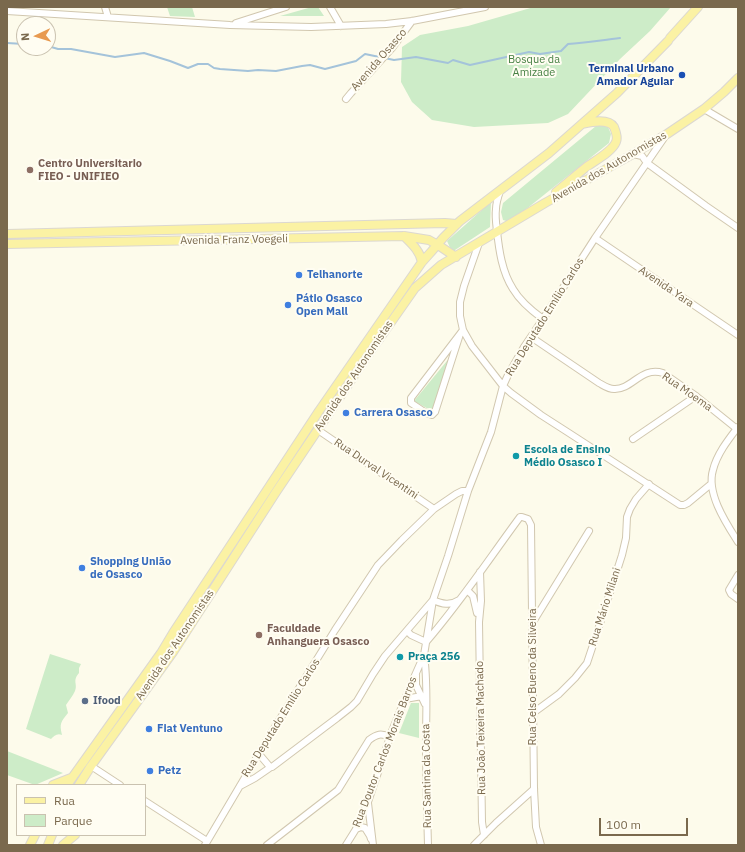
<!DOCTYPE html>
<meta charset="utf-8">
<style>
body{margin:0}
#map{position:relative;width:745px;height:852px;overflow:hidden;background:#fdfbeb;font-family:"IBM Plex Sans",sans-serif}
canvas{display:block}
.frame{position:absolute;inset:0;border:8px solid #7a694d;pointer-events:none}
.legend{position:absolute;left:16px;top:784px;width:130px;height:52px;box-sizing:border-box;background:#fffdf2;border:1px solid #cac2b0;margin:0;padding:5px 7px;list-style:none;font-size:12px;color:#7a694d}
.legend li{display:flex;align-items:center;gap:8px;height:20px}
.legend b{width:20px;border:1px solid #cac2b0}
.north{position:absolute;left:16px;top:16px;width:40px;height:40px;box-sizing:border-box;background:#fffdf2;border:1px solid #cac2b0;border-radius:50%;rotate:266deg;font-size:11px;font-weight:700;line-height:16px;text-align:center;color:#7a694d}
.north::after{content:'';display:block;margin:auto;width:14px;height:18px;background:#e89a50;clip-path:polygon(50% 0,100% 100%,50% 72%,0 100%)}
.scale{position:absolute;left:599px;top:818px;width:89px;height:18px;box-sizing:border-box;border:2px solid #7a694d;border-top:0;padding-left:5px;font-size:12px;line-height:14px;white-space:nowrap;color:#7a694d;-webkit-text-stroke:3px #fffdf2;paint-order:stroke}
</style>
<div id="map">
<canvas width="745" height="852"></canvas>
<div class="frame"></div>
<ul class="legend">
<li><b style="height:5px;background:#fbf2a4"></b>Rua</li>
<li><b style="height:11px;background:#cdecc8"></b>Parque</li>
</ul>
<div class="north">N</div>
<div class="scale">100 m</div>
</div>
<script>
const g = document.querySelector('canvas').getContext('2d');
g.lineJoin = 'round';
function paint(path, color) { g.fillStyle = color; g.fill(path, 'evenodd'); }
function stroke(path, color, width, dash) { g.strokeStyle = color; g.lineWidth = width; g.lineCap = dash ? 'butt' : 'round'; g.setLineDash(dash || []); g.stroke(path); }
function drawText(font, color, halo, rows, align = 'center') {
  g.font = font + ' "IBM Plex Sans",sans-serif'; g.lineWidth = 4; g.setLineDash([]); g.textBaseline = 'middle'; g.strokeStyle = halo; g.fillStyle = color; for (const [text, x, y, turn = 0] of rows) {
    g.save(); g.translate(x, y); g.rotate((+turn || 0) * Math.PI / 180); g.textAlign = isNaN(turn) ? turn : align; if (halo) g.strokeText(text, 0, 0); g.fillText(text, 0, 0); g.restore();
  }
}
const green = new Path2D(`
 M167 7H192L195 17 170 16Z
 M312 7H318L324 16H280Z
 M534 7H671L650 31 620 59 568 114 548 123 474 127 432 120 412 102 401 82 402 47 420 35 468 26Z
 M603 125 608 127 611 134 609 143 510 222 503 220 501 212 503 203 596 126Z
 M491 202 490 227 452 252 447 241Z
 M451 356 432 411 414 401Z
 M50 654 81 664 79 668V673C72 681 78 684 75 691 73 696 69 700 66 705L68 713C61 722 59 723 62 735 57 733 54 736 51 739L26 729Z
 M411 703H419V738L399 733Z
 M7 751 63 773 35 785 7 775Z`);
const stream = new Path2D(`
 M7 43 24 44
 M48 46 58 49H71L115 57 144 53 170 61 188 68 198 64H208L214 68 220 69 248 71 258 70 276 71 302 66 310 65 325 69 356 61 365 54 394 60 416 57 448 63 453 60 470 65 529 52 540 54 561 51 568 44C585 43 602 40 620 38`);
const minor = new Path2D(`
 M105 7 108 17
 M330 7 341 26
 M7 11 230 25 311 27 386 24 412 21 485 7
 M236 23 286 7
 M346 99 351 93 392 48 412 21
 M704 109 738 129
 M633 154 642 156 647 163 706 206 738 228
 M500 191C498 197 496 203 496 209 495 216 496 223 497 231 499 250 502 272 513 289 520 301 532 311 543 319
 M595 238 738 335
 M479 243 464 286 460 302V316L463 330 472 346 503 386 511 393 541 415 569 433 680 505H684L688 503 711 484
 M460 334 435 412 432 415 426 413 411 403V398L460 334 463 330
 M531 337 599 383C603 385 608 389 614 389 632 390 641 366 663 373L696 396 737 429
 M738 427C728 440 717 454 713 470 706 493 726 523 738 542
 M318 430 434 509
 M633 439 696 396
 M480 572 481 601 479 622 482 822 484 835
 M738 575 729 590 731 594 738 599
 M467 590 473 596 477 613
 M533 622 589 531
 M407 631 411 635 426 642
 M426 642C460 603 489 559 520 517H522L528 519 531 525 534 789 536 827 541 845
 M424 655C428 683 426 712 426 741 426 775 427 810 428 845
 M416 675V685L425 704
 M405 699 422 696
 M533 713 559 694 575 678 587 663 597 633 622 555 626 538 627 517 630 509 636 499 649 484
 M259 754 270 767H272L325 727 337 718 351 707 357 701 373 674 385 656 433 600C442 604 450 606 459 600
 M91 766 120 785
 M240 786 255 778 271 767
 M145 801 207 841
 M368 803 373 845
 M356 829 361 827 365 828 370 836 371 839
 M205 845 270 735 335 630 378 565 402 540 434 509 456 494 462 491H468
 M267 845 338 790 369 740C377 734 381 733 390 737
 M346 845 356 829 368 802 392 731 412 682 424 655 433 600 448 556 468 491 491 432 503 386 508 375 524 347 543 319 595 238 666 135
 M474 845 496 823 534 789`);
const major = new Path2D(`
 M670 38 698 7
 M556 192C566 184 575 176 585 168 594 161 612 152 616 142 618 138 616 132 614 127 608 118 591 122 582 124
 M7 234 445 223 457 224
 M404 236C412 244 420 251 422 262
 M7 244 404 236 429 240 438 245 456 257
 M53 785 71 778
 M67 785 161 653 173 633 319 411 422 262 431 252 443 238 460 221 549 153 617 93 668 41
 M79 785 91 766 173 652 276 492 368 355 415 288 441 265 545 203 633 154 667 134 704 109 724 92 738 78
 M30 845 35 835
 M48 845 52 835
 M63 845 75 835`);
const markers = [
 [682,75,4,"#1a4fb4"],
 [30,170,4,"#8d6e63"],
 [299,275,4,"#3f7fe0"],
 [288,305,4,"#3f7fe0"],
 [346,413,4,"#3f7fe0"],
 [516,456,4,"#0f9aa8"],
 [82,568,4,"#3f7fe0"],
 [259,635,4,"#8d6e63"],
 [400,657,4,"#0f9aa8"],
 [85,701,4,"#5c6f8a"],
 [149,729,4,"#3f7fe0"],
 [150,771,4,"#3f7fe0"]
];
const streetNames = [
 ["Avenida Osasco",379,60,-49],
 ["Avenida dos Autonomistas",609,167,-30],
 ["Avenida Franz Voegeli",234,240,-1],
 ["Avenida Yara",666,287,34],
 ["Rua Deputado Emílio Carlos",545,317,-58],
 ["Avenida dos Autonomistas",354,376,-56],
 ["Rua Moema",687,392,35],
 ["Rua Durval Vicentini",376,469,34],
 ["Rua Mário Milani",605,607,-72],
 ["Avenida dos Autonomistas",175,645,-56],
 ["Rua Celso Bueno da Silveira",533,677,-90],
 ["Rua Deputado Emílio Carlos",281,718,-58],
 ["Rua João Teixeira Machado",481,728,-91],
 ["Rua Doutor Carlos Morais Barros",385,752,-69],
 ["Rua Santina da Costa",427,776,-91]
];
const parkNames = [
 ["Bosque da",534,60],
 ["Amizade",534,73]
];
const transitNames = [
 ["Terminal Urbano",674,69],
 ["Amador Aguiar",674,82]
];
const educationNames = [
 ["Centro Universitario",38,164],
 ["FIEO - UNIFIEO",38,177],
 ["Faculdade",267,629],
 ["Anhanguera Osasco",267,642]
];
const shopNames = [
 ["Telhanorte",307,275],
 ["Pátio Osasco",296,299],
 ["Open Mall",296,312],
 ["Carrera Osasco",354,413],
 ["Shopping União",90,562],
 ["de Osasco",90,575],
 ["Fiat Ventuno",157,729],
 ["Petz",158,771]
];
const cultureNames = [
 ["Escola de Ensino",524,450],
 ["Médio Osasco I",524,463],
 ["Praça 256",408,657]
];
const serviceNames = [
 ["Ifood",93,701]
];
paint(green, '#cdecc8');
stroke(stream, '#a4c3da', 2);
stroke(minor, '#d1c7af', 8);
stroke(major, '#dcd8d1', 10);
stroke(minor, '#fff', 6);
stroke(major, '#fbf2a4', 8);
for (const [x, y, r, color] of markers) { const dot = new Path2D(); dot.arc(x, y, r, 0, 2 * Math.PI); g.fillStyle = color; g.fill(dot); stroke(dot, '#fffdf2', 1.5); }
drawText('11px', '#7a694d', '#fffdf2', streetNames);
drawText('11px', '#468043', '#fffdf2', parkNames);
drawText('bold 11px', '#164399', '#fffdf2', transitNames, 'right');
drawText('bold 11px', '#785e54', '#fffdf2', educationNames, 'left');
drawText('bold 11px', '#366cbe', '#fffdf2', shopNames, 'left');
drawText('bold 11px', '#0d838f', '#fffdf2', cultureNames, 'left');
drawText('bold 11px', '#4e5e75', '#fffdf2', serviceNames, 'left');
</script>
